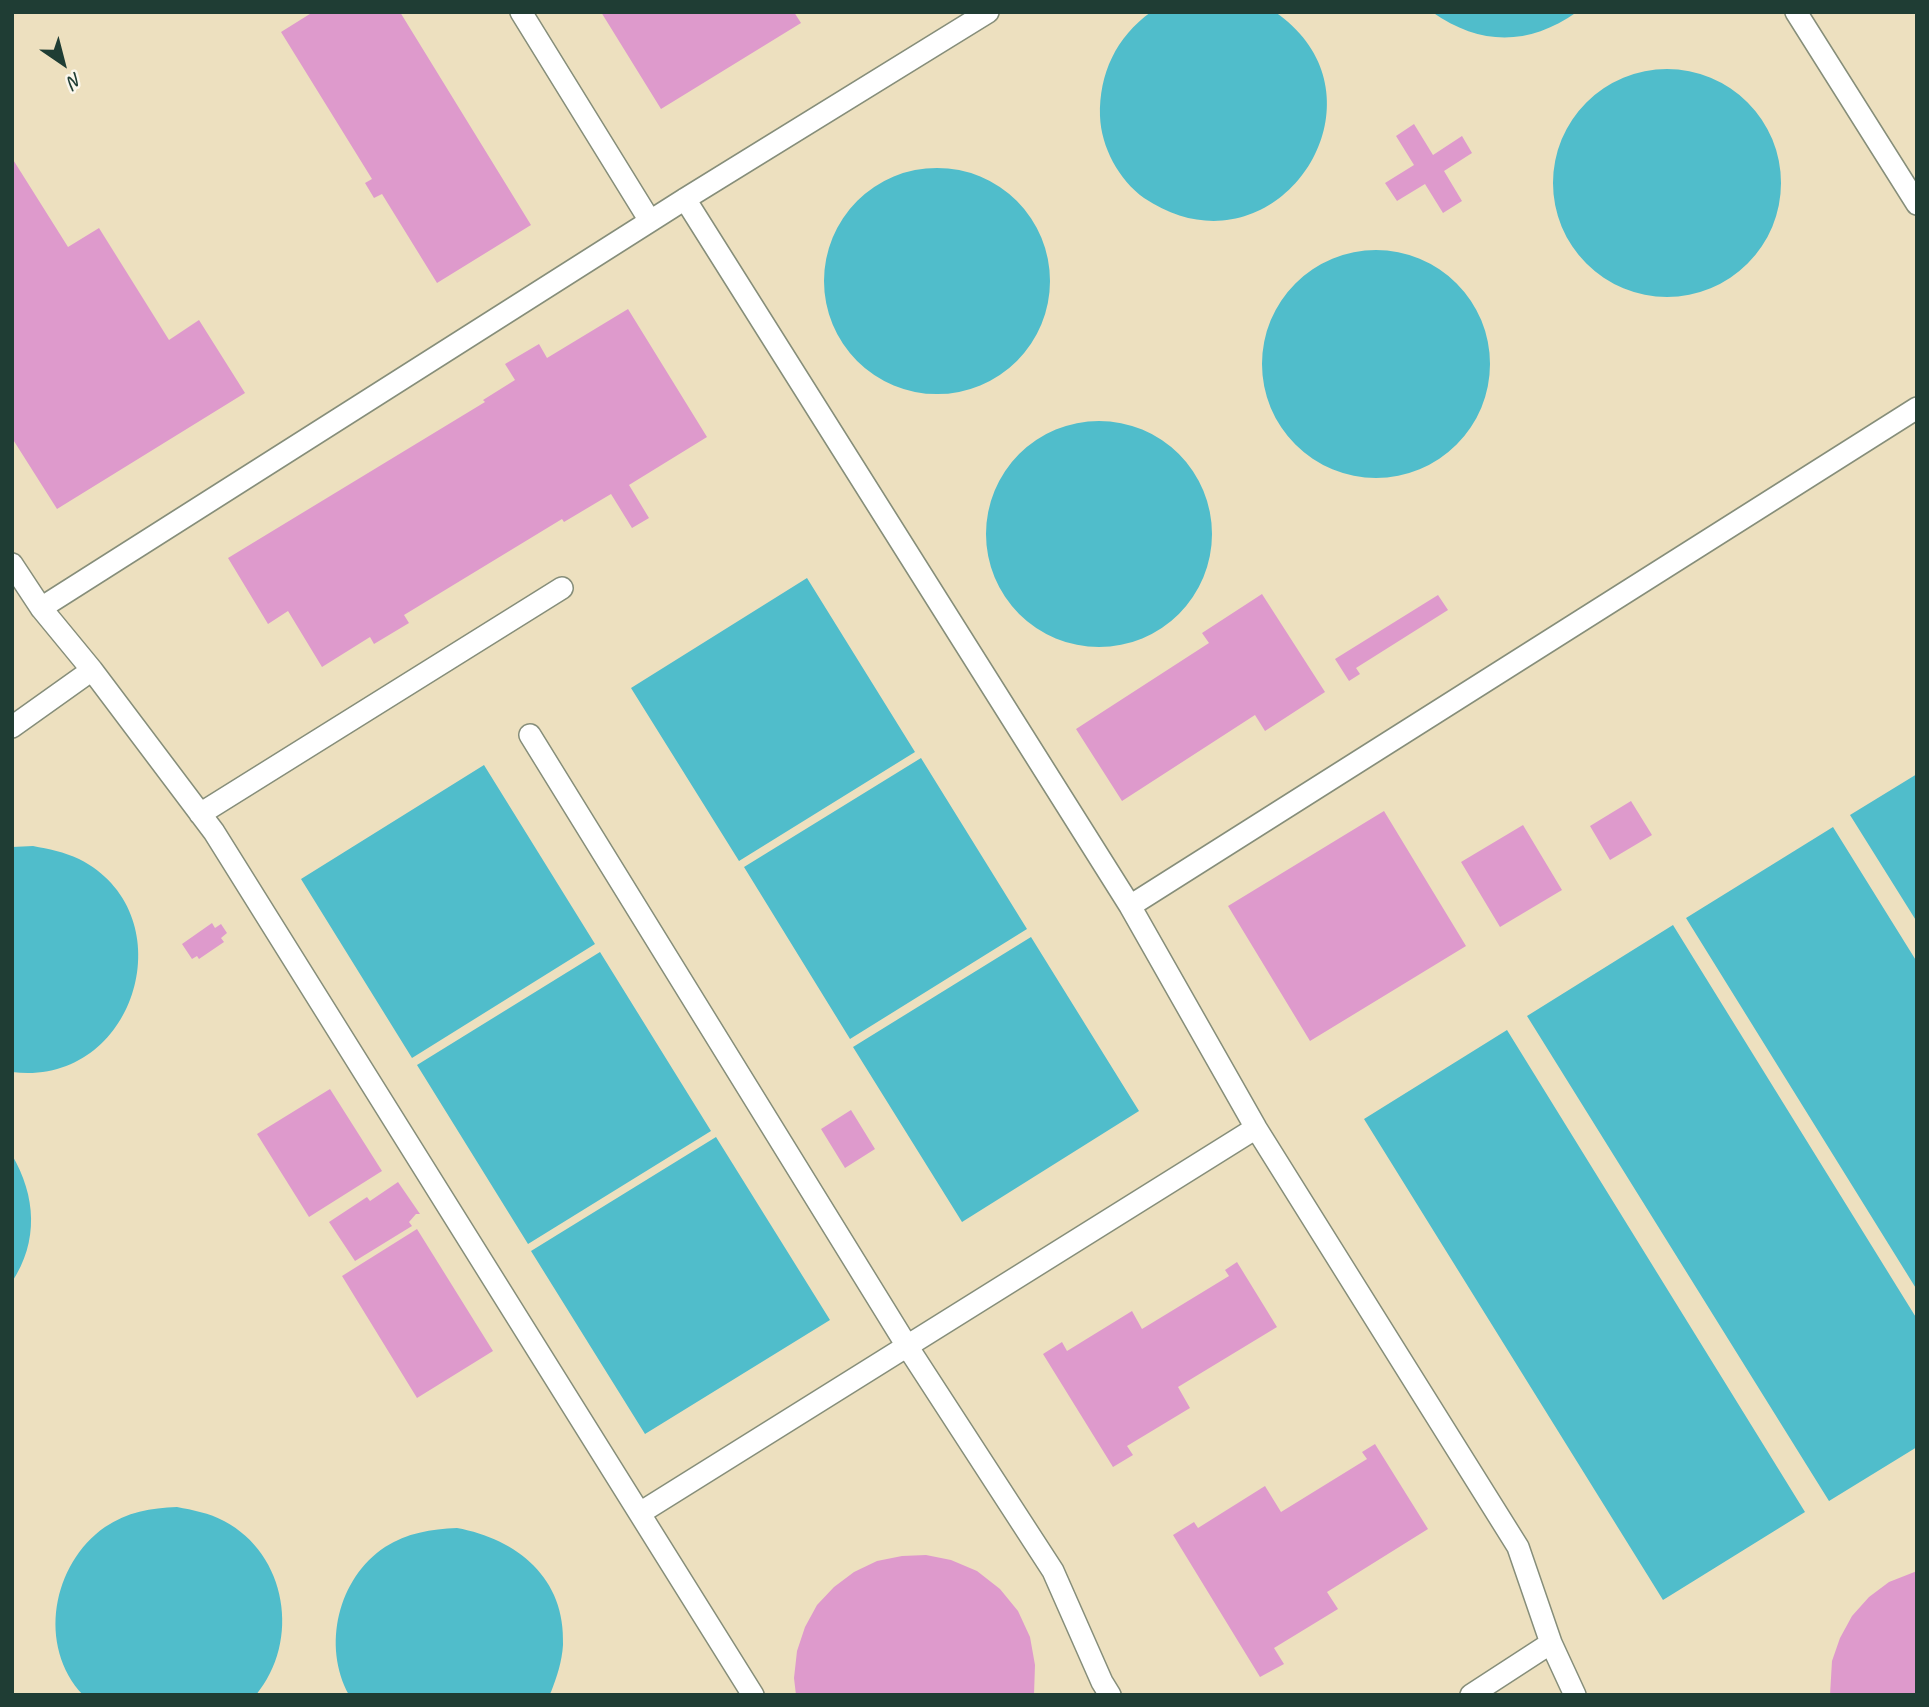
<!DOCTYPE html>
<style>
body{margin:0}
#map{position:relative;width:1929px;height:1707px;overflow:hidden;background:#ede0bf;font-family:Caveat,sans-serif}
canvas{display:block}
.frame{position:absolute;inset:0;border:14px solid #1f3d34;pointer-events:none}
.north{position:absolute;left:28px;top:28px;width:70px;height:70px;-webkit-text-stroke:5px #fbf7ec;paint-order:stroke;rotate:145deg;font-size:19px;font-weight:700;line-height:28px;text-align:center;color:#1f3d34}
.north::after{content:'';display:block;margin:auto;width:24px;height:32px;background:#1f3d34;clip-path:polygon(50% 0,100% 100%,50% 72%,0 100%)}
</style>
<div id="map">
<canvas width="1929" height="1707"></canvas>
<div class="frame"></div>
<div class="north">N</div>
</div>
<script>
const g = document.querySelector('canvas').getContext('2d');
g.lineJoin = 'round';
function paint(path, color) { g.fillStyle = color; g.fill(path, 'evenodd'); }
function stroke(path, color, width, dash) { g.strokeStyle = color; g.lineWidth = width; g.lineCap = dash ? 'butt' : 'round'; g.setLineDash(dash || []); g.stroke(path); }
const water = new Path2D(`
 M1151 12H1275C1401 98 1275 286 1144 198 1119 180 1101 147 1100 116 1099 74 1116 37 1151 12Z
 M1432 12H1577C1528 46 1481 46 1432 12Z
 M1553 183a114 114 0 1 1 228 0a114 114 0 1 1-228 0Z
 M824 281a113 113 0 1 1 226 0a113 113 0 1 1-226 0Z
 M1262 364a114 114 0 1 1 228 0a114 114 0 1 1-228 0Z
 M986 534a113 113 0 1 1 226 0a113 113 0 1 1-226 0Z
 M807 578 915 752 739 861 631 688Z
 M921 758 1027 929 850 1039 744 867Z
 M484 765 595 944 412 1058 301 879Z
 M1917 774V922L1850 815Z
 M1833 827 1917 962V1290L1686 918Z
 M33 846C49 849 64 852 79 859 188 914 136 1088 12 1072V847Z
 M1673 925 1917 1319V1447L1829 1501 1527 1016Z
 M1031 937 1139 1111 962 1222 853 1047Z
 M600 952 711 1131 528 1244 417 1065Z
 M1507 1030 1805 1512 1663 1600 1364 1119Z
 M716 1137 830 1320 645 1434 531 1251Z
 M12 1155C36 1196 39 1241 12 1282Z
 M177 1507C193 1510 209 1513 224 1521 287 1554 301 1641 256 1695H83C37 1646 52 1564 105 1527 127 1512 151 1508 177 1507Z
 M457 1528C517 1539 566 1578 563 1645 562 1661 557 1677 551 1692L549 1695H349C322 1646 338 1578 385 1547 407 1533 431 1529 457 1528Z`);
const building = new Path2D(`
 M313 12H400L531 225 437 283 382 194 374 198 365 183 372 179 281 32Z
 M601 12H794L801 23 661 109Z
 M1414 124 1433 155 1462 136 1472 153 1444 171 1462 201 1443 213 1425 184 1397 201 1385 183 1414 165 1396 136Z
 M12 158 68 247 99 228 169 340 199 320 245 393 57 509 12 438Z
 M628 309 707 437 629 485 649 518 632 528 611 494 564 522 562 519 404 615 409 623 374 644 370 637 322 667 288 611 268 624 228 558 485 402 483 400 515 380 505 364 539 344 547 358Z
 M1262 594 1325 692 1265 731 1255 715 1122 801 1076 729 1209 643 1202 633Z
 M1438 595 1448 610 1356 668 1360 674 1349 681 1335 659Z
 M1631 801 1652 835 1610 860 1590 826Z
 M1384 811 1466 946 1310 1041 1228 906Z
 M1523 825 1562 890 1500 927 1461 862Z
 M212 923 215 928 221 924 227 933 221 938 224 942 199 959 197 956 192 959 182 944Z
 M330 1089 382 1171 309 1217 257 1134Z
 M851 1110 875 1149 845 1168 821 1129Z
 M398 1182 420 1214H416L409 1222 412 1226 355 1261 329 1222 367 1197 370 1201Z
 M417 1229 493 1351 417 1398 342 1276Z
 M1237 1262 1277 1327 1178 1387 1190 1408 1127 1446 1133 1455 1113 1467 1043 1354 1062 1342 1067 1351 1132 1311 1142 1329 1229 1276 1225 1270Z
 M1375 1444 1428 1529 1327 1592 1338 1609 1274 1648 1284 1664 1260 1677 1173 1535 1194 1522 1198 1528 1265 1486 1281 1512 1367 1459 1362 1452Z
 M926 1555 951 1560 977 1571 1000 1589 1018 1611 1030 1637 1035 1665 1034 1695H796L794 1678 797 1651 805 1627 817 1605 834 1587 854 1572 877 1561 902 1556Z
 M1917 1571V1695H1830L1832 1661 1840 1638 1852 1616 1869 1597 1889 1582Z`);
const lane = new Path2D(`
 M521 12 650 221
 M1796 12 1917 204
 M685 199 1130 906 1256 1128 1518 1547 1551 1643 1575 1695
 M12 564 41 608 92 670 214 832 753 1695
 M41 608 685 199 988 12
 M12 727 92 670
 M530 735 907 1346 1053 1571 1102 1682 1110 1695
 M200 814 562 588
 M1130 906 1917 408
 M640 1513 1256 1128
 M1471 1695 1551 1643`);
paint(water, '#50bdcb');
paint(building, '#de9acc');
stroke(lane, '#868e7a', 24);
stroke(lane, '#fff', 21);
</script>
